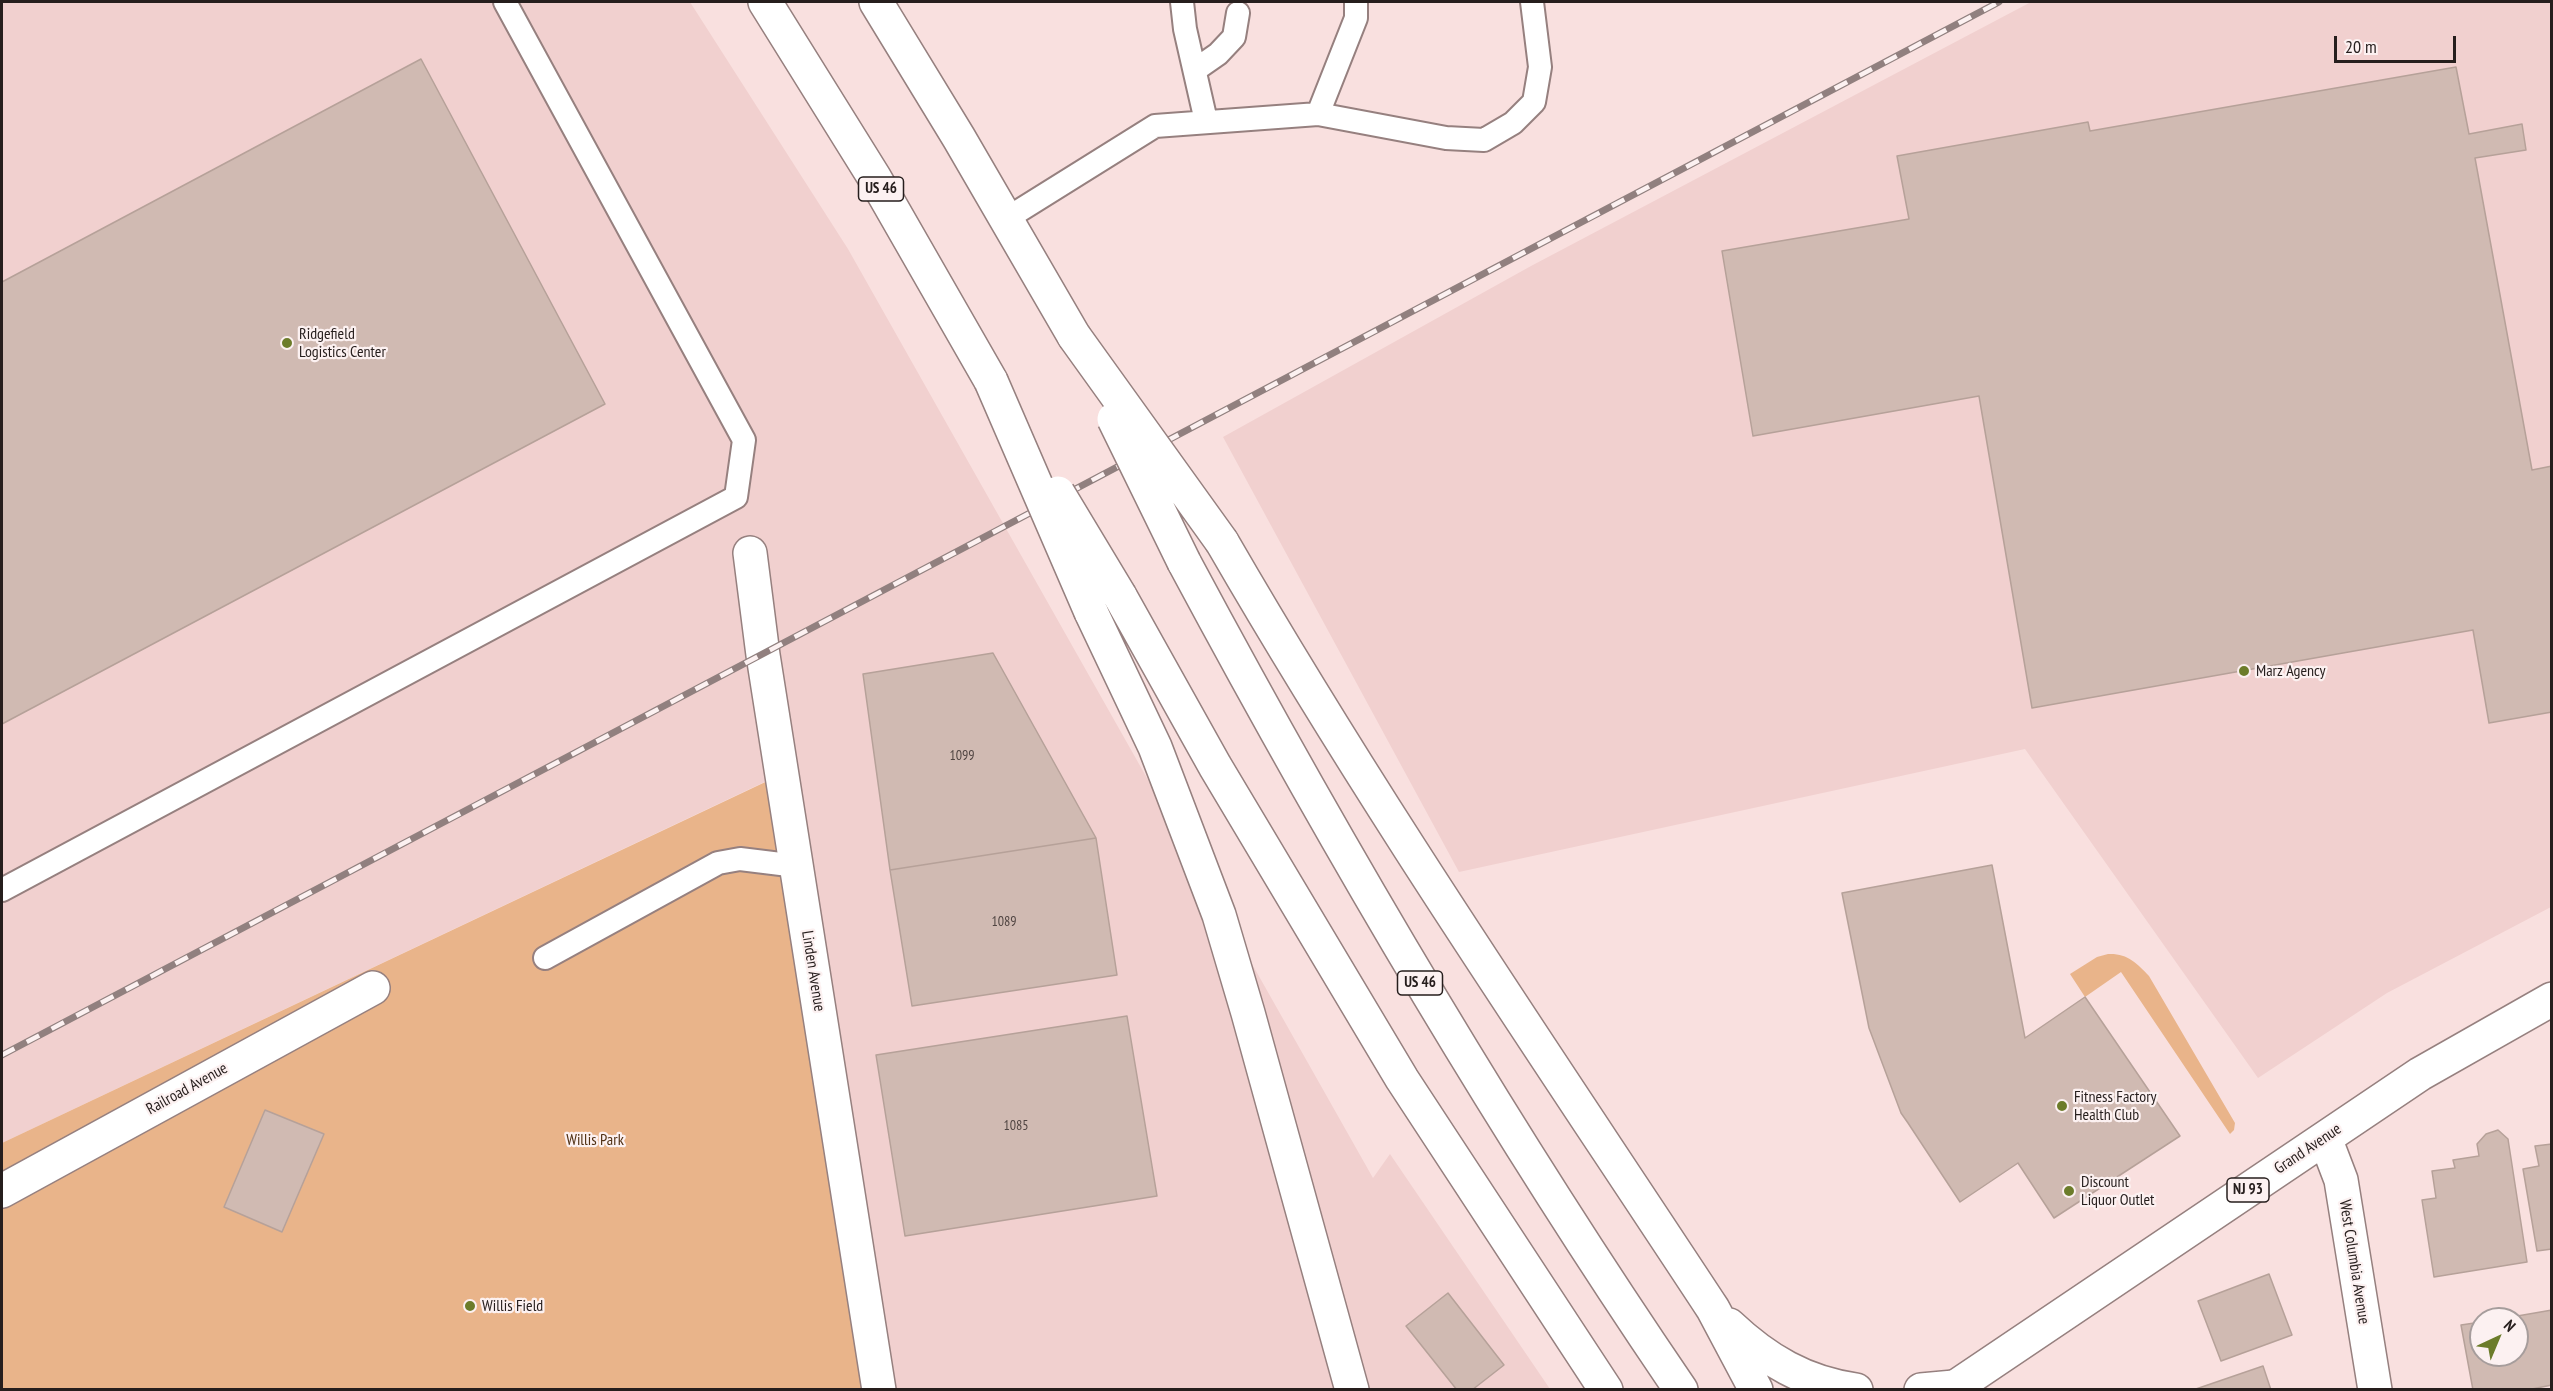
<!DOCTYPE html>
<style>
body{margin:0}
#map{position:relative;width:2553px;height:1391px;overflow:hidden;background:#f9e0df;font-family:"PT Sans Narrow",sans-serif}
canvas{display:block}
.frame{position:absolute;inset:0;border:3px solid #261e1d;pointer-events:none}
.north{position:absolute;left:2469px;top:1307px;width:60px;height:60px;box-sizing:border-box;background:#fcf1f1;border:2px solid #a69d9c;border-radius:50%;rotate:44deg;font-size:16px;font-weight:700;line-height:24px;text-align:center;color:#261e1d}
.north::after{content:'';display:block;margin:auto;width:21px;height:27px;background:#6c7c2a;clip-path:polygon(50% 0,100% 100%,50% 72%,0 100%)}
.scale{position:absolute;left:2334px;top:36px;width:122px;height:27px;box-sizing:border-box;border:3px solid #261e1d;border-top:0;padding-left:8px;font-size:18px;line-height:21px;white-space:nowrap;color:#261e1d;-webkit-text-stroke:4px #fcf1f1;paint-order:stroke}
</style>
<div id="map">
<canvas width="2553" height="1391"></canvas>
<div class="frame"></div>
<div class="north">N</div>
<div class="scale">20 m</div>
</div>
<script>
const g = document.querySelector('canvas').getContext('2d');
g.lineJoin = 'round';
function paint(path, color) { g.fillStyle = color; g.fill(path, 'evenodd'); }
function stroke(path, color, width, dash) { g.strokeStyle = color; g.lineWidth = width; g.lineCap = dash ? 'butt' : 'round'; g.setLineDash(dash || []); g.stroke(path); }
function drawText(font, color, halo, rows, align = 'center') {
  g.font = font + ' "PT Sans Narrow",sans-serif'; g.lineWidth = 4.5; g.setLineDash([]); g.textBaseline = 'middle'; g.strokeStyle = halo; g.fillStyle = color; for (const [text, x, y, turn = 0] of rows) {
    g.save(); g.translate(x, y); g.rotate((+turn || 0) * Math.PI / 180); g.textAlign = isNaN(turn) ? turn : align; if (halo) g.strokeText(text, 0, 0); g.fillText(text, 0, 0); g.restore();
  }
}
const built = new Path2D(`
 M2 2H690L848 249 1373 1178 1390 1154 1550 1389H883L794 768 2 1143Z
 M2031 2H2551V907L2387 993 2258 1078 2025 749 1459 872 1223 437 1531 266Z`);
const green = new Path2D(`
 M795 768 883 1389H2V1143Z
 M2108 954C2127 953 2137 963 2149 976L2235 1123 2234 1130 2230 1134 2121 972 2085 997 2070 974 2097 957Z`);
const building = new Path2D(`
 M421 59 605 404 2 724V282Z
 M2456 67 2469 134 2522 124 2526 150 2475 158 2532 470 2552 466V712L2489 723 2473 630 2032 708 1979 396 1753 436 1722 251 1909 219 1897 156 2088 122 2090 131Z
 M993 653 1096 838 890 870 863 674Z
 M1096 838 1117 975 912 1006 890 870Z
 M1992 865 2025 1038 2085 997 2180 1136 2054 1218 2018 1163 1960 1202 1908 1123 1901 1113 1869 1028 1842 893Z
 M1127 1016 1157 1196 905 1236 876 1055Z
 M265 1110 324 1134 282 1232 224 1207Z
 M2498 1130 2508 1139 2527 1262 2434 1277 2422 1200 2436 1198 2432 1171 2455 1168 2453 1160 2479 1156 2477 1144 2486 1134Z
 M2552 1144V1249L2537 1251 2523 1169 2539 1166 2535 1146Z
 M2269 1274 2292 1335 2221 1361 2198 1301Z
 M1448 1293 1504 1365 1472 1390H1457L1406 1326Z
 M2552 1310V1385L2527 1390H2473L2461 1325 2481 1322V1355H2517V1319H2500Z
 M2263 1366 2271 1390H2193Z`);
const lane = new Path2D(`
 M1182 2 1185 29 1206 121
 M1195 70 1218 54 1234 37 1238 13
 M1318 114 1356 18V2
 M1006 219 1155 126 1318 114 1446 138 1484 140 1513 123 1534 102 1540 67 1532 2
 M2 890 736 497 744 440 505 2
 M545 958 718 863 740 859 797 866`);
const street = new Path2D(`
 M750 553 763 655 879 1390
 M2 1191 373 988`);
const primary = new Path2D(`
 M2325 1138 2341 1180 2375 1390
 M1951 1390 2420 1074 2552 999`);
const highway = new Path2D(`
 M765 2 874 177 991 381
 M876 2 959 138 1074 336
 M1222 542C1374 805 1546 1055 1713 1309L1756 1390
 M1184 562C1336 846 1499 1123 1681 1390
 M1120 596 1215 766 1402 1079 1606 1390
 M1091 612 1155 747 1219 915 1248 1013 1352 1390
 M1729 1325C1766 1360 1805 1383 1856 1390
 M1921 1390 1954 1387`);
const rail = new Path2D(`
 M2 1055 1999 2`);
const highwayBridge = new Path2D(`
 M1074 336 1222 542
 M991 381 1091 612
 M1114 419 1184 562
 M1058 493 1120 596`);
const markers = [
 [287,343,6,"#6c7c2a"],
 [2244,671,6,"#6c7c2a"],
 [2062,1106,6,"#6c7c2a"],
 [2069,1191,6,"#6c7c2a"],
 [470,1306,6,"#6c7c2a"]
];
const numberNames = [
 ["1099",962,756],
 ["1089",1004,922],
 ["1085",1016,1126]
];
const shields = [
 [881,189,45],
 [1420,983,45],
 [2248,1190,42]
];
const shieldNames = [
 ["US 46",881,189],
 ["US 46",1420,983],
 ["NJ 93",2248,1190]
];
const poiNames = [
 ["Ridgefield",299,334],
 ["Logistics Center",299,352],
 ["Marz Agency",2256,671],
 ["Fitness Factory",2074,1097],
 ["Health Club",2074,1115],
 ["Discount",2081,1182],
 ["Liquor Outlet",2081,1200],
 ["Willis Field",482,1306]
];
const streetNames = [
 ["Linden Avenue",813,971,81],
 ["Railroad Avenue",187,1089,-29],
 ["Grand Avenue",2308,1149,-34],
 ["West Columbia Avenue",2354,1262,81]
];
const parkNames = [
 ["Willis Park",595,1140]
];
paint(built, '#f1d0cf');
paint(green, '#e9b48a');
paint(building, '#d0bab2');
stroke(building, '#b6a199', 1.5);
stroke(lane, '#96807f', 26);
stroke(street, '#96807f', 36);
stroke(primary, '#96807f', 36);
stroke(highway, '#96807f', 36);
stroke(lane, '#fff', 22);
stroke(street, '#fff', 33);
stroke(primary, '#fff', 33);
stroke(highway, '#fff', 33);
stroke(rail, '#91807f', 7);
stroke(rail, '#fcf1f1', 4.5, [14]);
stroke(highwayBridge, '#96807f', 36, []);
stroke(highwayBridge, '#fff', 33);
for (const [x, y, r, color] of markers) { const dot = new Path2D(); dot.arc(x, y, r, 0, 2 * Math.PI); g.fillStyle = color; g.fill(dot); stroke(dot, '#fcf1f1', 2); }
drawText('14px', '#504542', null, numberNames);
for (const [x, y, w] of shields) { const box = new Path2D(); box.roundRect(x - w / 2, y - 12, w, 24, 4.5); g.fillStyle = '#fcf1f1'; g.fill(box); stroke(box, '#261e1d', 1.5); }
drawText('bold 15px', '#261e1d', null, shieldNames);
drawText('16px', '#261e1d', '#fcf1f1', poiNames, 'left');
drawText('16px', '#261e1d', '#fcf1f1', streetNames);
drawText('16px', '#513114', '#fcf1f1', parkNames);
</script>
